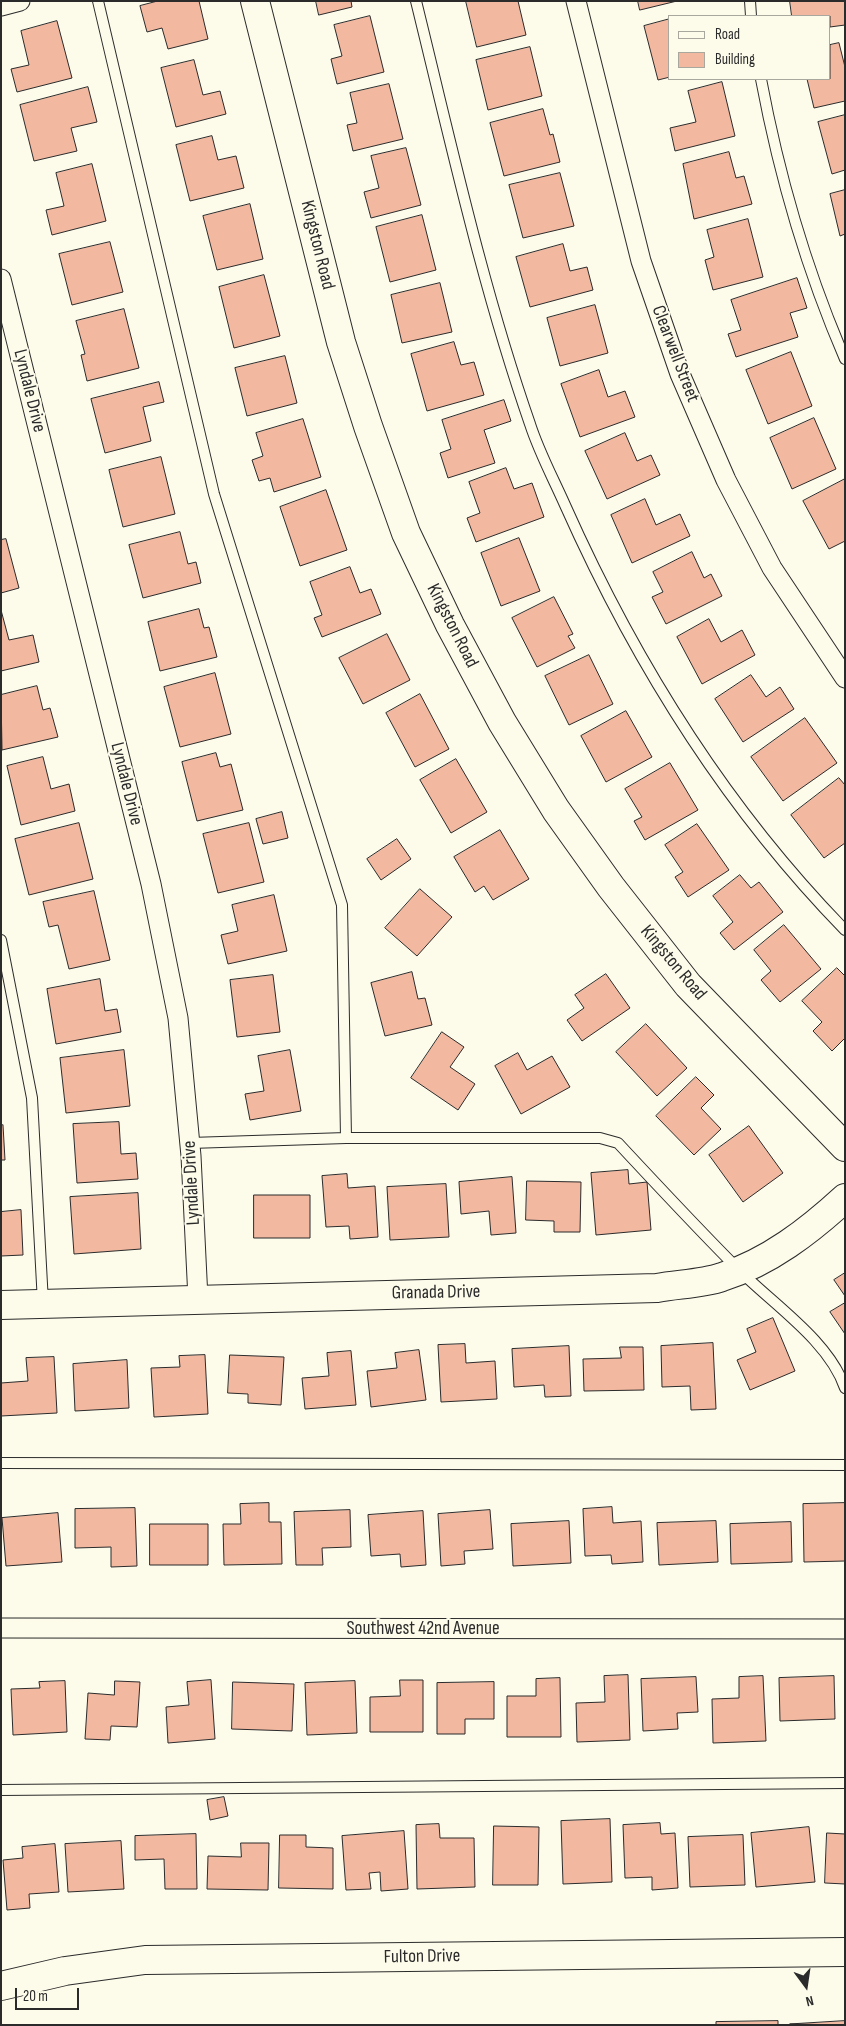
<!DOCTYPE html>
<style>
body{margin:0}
#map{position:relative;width:846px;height:2026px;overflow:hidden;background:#fdfbea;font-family:"Sofia Sans Condensed",sans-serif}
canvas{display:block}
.frame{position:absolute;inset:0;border:2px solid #2b2b2b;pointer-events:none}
.legend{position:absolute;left:668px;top:15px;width:162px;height:65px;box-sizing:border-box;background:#fdfbea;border:1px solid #a9a89e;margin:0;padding:6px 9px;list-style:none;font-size:15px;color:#2b2b2b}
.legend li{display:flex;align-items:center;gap:10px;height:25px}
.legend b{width:25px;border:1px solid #a9a89e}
.north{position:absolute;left:781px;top:1961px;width:50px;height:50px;-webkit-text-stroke:4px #fdfbea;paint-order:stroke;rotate:166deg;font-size:14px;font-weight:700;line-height:20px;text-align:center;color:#2b2b2b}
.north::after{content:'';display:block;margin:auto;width:18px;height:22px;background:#2b2b2b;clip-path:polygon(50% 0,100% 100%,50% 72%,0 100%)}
.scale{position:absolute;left:15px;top:1988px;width:64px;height:22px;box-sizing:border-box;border:2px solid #2b2b2b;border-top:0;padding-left:6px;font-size:15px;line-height:18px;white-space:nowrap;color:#2b2b2b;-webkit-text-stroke:4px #fdfbea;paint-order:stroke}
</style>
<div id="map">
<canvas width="846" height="2026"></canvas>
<div class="frame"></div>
<ul class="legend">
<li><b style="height:6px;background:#fdfbea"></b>Road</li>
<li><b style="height:14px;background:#f2b8a0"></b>Building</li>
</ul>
<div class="north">N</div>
<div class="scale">20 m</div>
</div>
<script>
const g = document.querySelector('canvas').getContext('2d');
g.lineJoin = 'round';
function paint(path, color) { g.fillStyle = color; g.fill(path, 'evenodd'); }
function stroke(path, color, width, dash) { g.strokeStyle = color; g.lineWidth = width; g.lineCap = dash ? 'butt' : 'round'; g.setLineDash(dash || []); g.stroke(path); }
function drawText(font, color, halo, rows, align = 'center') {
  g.font = font + ' "Sofia Sans Condensed",sans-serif'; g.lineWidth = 4; g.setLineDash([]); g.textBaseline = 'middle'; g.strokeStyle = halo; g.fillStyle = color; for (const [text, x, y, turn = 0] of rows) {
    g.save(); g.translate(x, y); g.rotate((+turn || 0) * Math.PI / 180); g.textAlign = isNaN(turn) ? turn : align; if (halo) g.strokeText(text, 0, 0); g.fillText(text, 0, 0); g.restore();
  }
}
const building = new Path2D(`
 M158 1H199L208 39 168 49 162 28 147 32 140 6Z
 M316 1H351L352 7 319 15Z
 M466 1H518L526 35 477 47Z
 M638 1H677L640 10Z
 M790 1H845V25L830 27V16H792Z
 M370 16 384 72 337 84 331 59 342 56 334 25Z
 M670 19V77L658 80 644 26Z
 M57 21 72 78 17 92 11 69 29 65 21 31Z
 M839 43 845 67V101L814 108 807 79H830V45Z
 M530 47 542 96 488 110 476 60Z
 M194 60 203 95 220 91 226 114 176 127 161 68Z
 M722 82 735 136 675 151 670 128 696 122 688 91Z
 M389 84 403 139 353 151 347 125 357 123 350 93Z
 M88 87 97 122 71 128 77 151 34 161 20 105Z
 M543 109 550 135 553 134 560 162 504 176 490 123Z
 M845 115V170L832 174 818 122Z
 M212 136 218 160 236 156 244 188 190 201 176 145Z
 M406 148 421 205 371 218 364 192 379 188 371 156Z
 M729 152 736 178 744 176 752 204 694 219 683 164Z
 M92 164 106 221 52 235 46 210 64 206 56 173Z
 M560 173 574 226 523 238 509 185Z
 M845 190V234L840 236 830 194Z
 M250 204 263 259 217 270 203 216Z
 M422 215 436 270 390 282 376 227Z
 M748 219 763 277 713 290 705 260 714 257 707 230Z
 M110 242 123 292 72 305 59 254Z
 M563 244 570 271 587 267 593 290 530 307 516 257Z
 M264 275 280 336 234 348 219 287Z
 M797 278 807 308 790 313 798 337 736 357 728 334 741 330 731 300Z
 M440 283 452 332 402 343 391 295Z
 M595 305 608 353 560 366 547 318Z
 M124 309 139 368 87 381 81 355 85 354 76 321Z
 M454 342 461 365 474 362 484 395 427 411 411 354Z
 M791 352 812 406 768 424 746 370Z
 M285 356 297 403 247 416 235 368Z
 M599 370 608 397 625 391 635 417 580 437 561 384Z
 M159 382 164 402 143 407 151 441 105 453 91 399Z
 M504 400 511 421 484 430 495 463 448 478 440 453 451 449 442 420Z
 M814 418 836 469 792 489 770 438Z
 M303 419 321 477 274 492 270 478 259 481 252 460 263 456 256 433Z
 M625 433 637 461 651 455 660 475 607 499 585 451Z
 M161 457 175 514 123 527 109 470Z
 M506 468 514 489 532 483 544 517 476 542 467 518 480 513 469 482Z
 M845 479V541L829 549 803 501Z
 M326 490 347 550 300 566 280 507Z
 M645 499 656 525 680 514 690 536 632 563 611 515Z
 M180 532 188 564 196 562 201 583 143 598 129 545Z
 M519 538 540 591 501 606 481 553Z
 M6 539 19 588 1 593V540Z
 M692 552 704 578 711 574 722 596 666 624 652 597 663 592 653 572Z
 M350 567 360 593 371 589 381 614 322 637 314 618 322 615 310 582Z
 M554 597 573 634 568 636 575 648 537 667 512 618Z
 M199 609 204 628 209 627 217 657 160 671 148 622Z
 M1 610 9 640 33 635 39 662 1 671Z
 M709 619 721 642 742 630 755 655 702 684 677 637Z
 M387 634 410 680 363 704 339 658Z
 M589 655 613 704 569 725 545 676Z
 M215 673 231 734 180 747 164 687Z
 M751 675 766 697 780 687 794 709 743 742 715 699Z
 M37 686 43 710 50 708 58 737 2 750 1 695Z
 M420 694 449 749 415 767 386 713Z
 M626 711 652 757 606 782 581 736Z
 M805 718 837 763 783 801 751 757Z
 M216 753 220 767 231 764 243 810 197 821 182 762Z
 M43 757 51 789 69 784 75 811 21 825 7 766Z
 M456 759 487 812 451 833 420 780Z
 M670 763 698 810 645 840 634 821 642 817 625 789Z
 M839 778 845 785V843L824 858 791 815Z
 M282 812 288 838 263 844 256 819Z
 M79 823 93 879 29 895 15 839Z
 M249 823 264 882 218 893 203 834Z
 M697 824 729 870 688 897 675 877 683 872 665 845Z
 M500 830 529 879 493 900 484 886 475 892 454 857Z
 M397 839 411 859 381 880 367 859Z
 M740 875 751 888 759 882 783 912 734 950 720 933 733 922 713 896Z
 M420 889 452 917 417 956 385 928Z
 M94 891 110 960 69 969 58 925 49 927 43 902Z
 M274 895 287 951 228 964 221 935 238 931 232 905Z
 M784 925 821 969 780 1002 761 980 771 971 754 950Z
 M837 968 845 976V1038L832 1051 813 1031 822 1022 802 1001Z
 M412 972 418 999 425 998 432 1025 385 1036 371 983Z
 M606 974 630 1008 582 1041 567 1020 584 1008 575 995Z
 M273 975 280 1032 237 1037 230 980Z
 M100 979 105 1011 117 1009 121 1032 56 1044 47 989Z
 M646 1024 687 1068 657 1096 616 1052Z
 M442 1032 464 1047 450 1067 475 1084 458 1110 411 1078Z
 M124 1050 130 1106 66 1113 60 1058Z
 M290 1050 301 1111 250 1120 245 1094 264 1091 258 1056Z
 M518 1053 527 1070 552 1056 570 1087 521 1114 495 1066Z
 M696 1077 714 1095 701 1108 721 1129 694 1155 656 1116Z
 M119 1122 121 1154 136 1153 138 1179 77 1183 73 1124Z
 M3 1125 5 1160H1V1126Z
 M749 1126 783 1173 743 1202 709 1155Z
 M628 1170 629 1184 647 1182 651 1230 596 1235 591 1173Z
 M347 1174 348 1188 375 1186 378 1237 350 1239 349 1226 326 1227 322 1176Z
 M512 1177 516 1233 491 1235 489 1211 461 1214 459 1182Z
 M527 1181 581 1182 580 1232H554V1221L526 1220Z
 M446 1184 449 1237 390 1240 387 1187Z
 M138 1193 141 1249 74 1254 70 1197Z
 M254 1195H310V1238H254Z
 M21 1210 23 1255 1 1256V1212Z
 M845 1273V1296L834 1280Z
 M845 1303V1334L830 1312Z
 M773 1318 795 1371 750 1390 737 1360 756 1352 747 1329Z
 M713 1343 716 1409 691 1410 690 1386 662 1387 661 1346Z
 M465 1344 466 1363 495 1361 497 1399 441 1402 438 1345Z
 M569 1346 571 1396 545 1397 544 1385 514 1387 512 1349Z
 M620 1347H643L644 1390 584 1391 583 1359 621 1358Z
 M419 1350 426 1400 371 1407 367 1371 397 1368 395 1353Z
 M351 1351 356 1405 305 1409 302 1378 329 1376 327 1353Z
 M205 1355 208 1414 154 1417 151 1368 180 1367 179 1356Z
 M230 1355 284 1357 281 1405 248 1403V1394L228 1393Z
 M54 1357 57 1413 1 1416V1383L28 1381 26 1358Z
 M127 1360 129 1408 75 1411 73 1364Z
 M269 1503V1522H281L282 1564 224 1565 223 1524H241L240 1504Z
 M845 1503V1561L804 1562 803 1504Z
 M612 1507 613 1523 641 1521 643 1562 612 1564 611 1555 585 1556 583 1509Z
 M135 1508 137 1566 111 1567V1547L75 1548V1509Z
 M350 1510 351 1547 322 1548 323 1565H296L294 1512Z
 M490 1510 493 1549 464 1551 465 1564 441 1566 438 1514Z
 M423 1511 426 1565 401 1567 400 1554 371 1556 368 1515Z
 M58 1513 62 1562 6 1566 2 1518Z
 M569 1521 571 1563 513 1566 511 1524Z
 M716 1521 718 1562 659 1565 657 1523Z
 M791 1522 792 1562 731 1564 730 1524Z
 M150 1524H208V1565H150Z
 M628 1675 630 1740 577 1742 576 1703 605 1702 604 1676Z
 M763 1676 766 1741 713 1743 712 1699 739 1698V1677Z
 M834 1676 835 1719 780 1721 779 1678Z
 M696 1677 698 1712 677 1713 678 1729 643 1731 641 1679Z
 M560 1678 561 1737H507V1696H536V1679Z
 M211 1680 215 1739 168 1743 166 1707 189 1705 187 1682Z
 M400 1680H423V1732H370V1697L400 1696Z
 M65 1681 67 1732 13 1735 11 1689 40 1688 39 1682Z
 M115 1681 140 1682 137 1727 111 1726 110 1740 85 1739 88 1693 114 1695Z
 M355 1681 357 1733 307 1735 305 1683Z
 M233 1682 294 1684 292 1731 232 1729Z
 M494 1682V1719H465V1734H437V1683Z
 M224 1797 228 1816 210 1820 207 1800Z
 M610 1819 612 1882 563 1884 561 1821Z
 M660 1823 661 1834 675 1833 678 1888 652 1890V1877L625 1878 623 1825Z
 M439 1824 440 1838H474L475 1887 417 1889 416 1825Z
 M494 1826 539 1827 538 1885H493Z
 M809 1827 815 1882 756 1887 751 1833Z
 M404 1831 408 1889 381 1891 380 1872 369 1873 371 1889 346 1890 342 1836Z
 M827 1833 845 1834V1884L825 1883Z
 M196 1834 197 1889H165L164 1859 135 1860V1836Z
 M280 1835H306V1847L333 1848V1889L279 1888Z
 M743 1835 745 1885 690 1887 688 1837Z
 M121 1841 124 1889 68 1892 65 1844Z
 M241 1843H269L268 1890 207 1889 208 1856 241 1857Z
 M55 1844 59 1892 29 1894 30 1908 7 1910 3 1860 23 1858 22 1847Z
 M778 2021V2025H716V2022Z
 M845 2021V2025L790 2024Z`);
const lane = new Path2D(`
 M98 1 214 494 342 905 346 1138
 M416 1C451 143 482 286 530 424 539 452 553 478 565 505 634 660 726 808 845 930
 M750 1 751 16
 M761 79C779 175 806 269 845 359
 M1 940 32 1098 43 1303
 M190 1143 346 1138H600L618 1143C658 1186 698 1229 739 1270 774 1305 829 1341 845 1388
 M1 1463 845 1465
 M1 1790 845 1783`);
const street = new Path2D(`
 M576 1 641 261 680 374 726 480 772 568 845 678
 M1 6 20 1
 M1 279 151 884 178 1018 191 1156 198 1299
 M1 1628 845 1629`);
const secondary = new Path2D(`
 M255 1 341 342 368 426 406 533 450 625 502 722 556 810 611 887 688 985 845 1147
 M1 1305 657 1288C678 1284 702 1284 722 1277 769 1262 809 1231 845 1198
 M1 1986 65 1971 145 1960 845 1952`);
const streetNames = [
 ["Kingston Road",317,245,76],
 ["Clearwell Street",675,354,69],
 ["Lyndale Drive",29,391,76],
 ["Kingston Road",452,626,63],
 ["Lyndale Drive",126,784,76],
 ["Kingston Road",673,963,50],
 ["Lyndale Drive",192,1183,-93],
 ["Granada Drive",436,1293,-1],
 ["Southwest 42nd Avenue",423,1629],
 ["Fulton Drive",422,1957,-1]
];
paint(building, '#f2b8a0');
stroke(building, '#2b2b2b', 1);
stroke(lane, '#2b2b2b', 12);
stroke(street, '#2b2b2b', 21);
stroke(secondary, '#2b2b2b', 30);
stroke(lane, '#fdfbea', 10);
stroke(street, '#fdfbea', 19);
stroke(secondary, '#fdfbea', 28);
drawText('19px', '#2b2b2b', '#fdfbea', streetNames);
</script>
